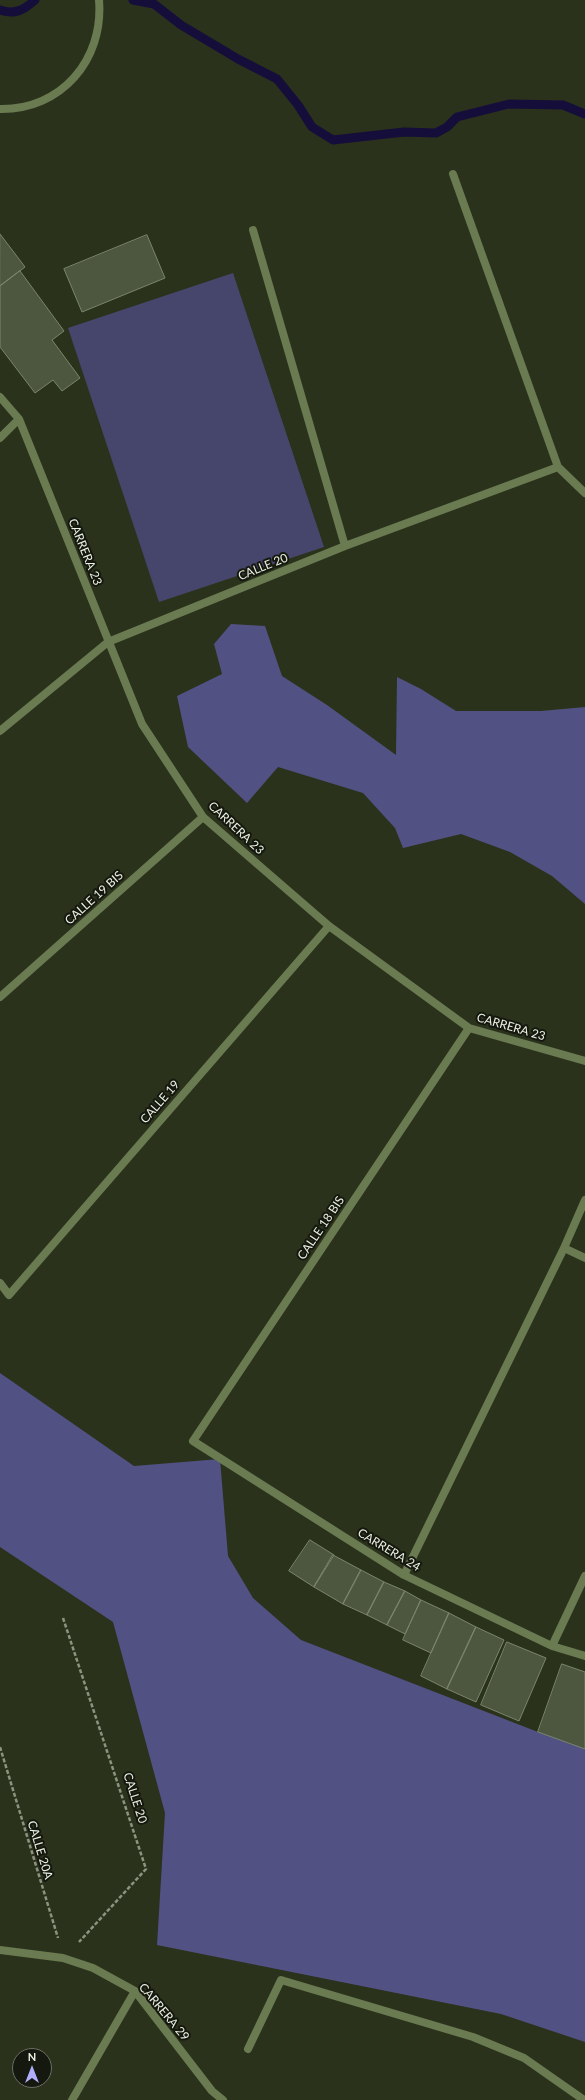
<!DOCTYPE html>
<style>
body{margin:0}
#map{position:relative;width:585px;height:2100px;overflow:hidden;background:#2a321c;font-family:Lato,sans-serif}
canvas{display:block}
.north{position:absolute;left:12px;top:2048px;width:40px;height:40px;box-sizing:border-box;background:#14180e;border:1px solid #6a6f63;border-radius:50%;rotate:0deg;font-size:11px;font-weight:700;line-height:16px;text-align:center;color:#ebf1e3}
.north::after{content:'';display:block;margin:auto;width:14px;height:18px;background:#aeaefb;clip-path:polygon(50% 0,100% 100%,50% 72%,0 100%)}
</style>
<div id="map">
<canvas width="585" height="2100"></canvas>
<div class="north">N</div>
</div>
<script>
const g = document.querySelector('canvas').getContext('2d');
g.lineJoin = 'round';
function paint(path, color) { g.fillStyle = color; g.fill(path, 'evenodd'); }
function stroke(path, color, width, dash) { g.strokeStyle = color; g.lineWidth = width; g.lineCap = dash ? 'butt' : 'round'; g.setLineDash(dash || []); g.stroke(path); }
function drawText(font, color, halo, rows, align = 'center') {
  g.font = font + ' Lato,sans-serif'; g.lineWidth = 4; g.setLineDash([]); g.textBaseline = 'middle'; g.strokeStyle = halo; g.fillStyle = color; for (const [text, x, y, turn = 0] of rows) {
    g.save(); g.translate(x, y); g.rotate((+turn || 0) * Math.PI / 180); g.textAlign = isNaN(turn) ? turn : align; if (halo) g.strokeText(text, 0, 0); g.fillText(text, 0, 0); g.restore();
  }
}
const green = new Path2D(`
 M233 273 324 547 159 602 68 328Z`);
const forest = new Path2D(`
 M231 624 265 626 282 676 327 705 396 755 397 677 421 689 456 711H541L585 707V904L552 876 510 852 461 834 403 848 395 828 363 793 278 767 247 803 188 747 177 696 222 674 214 644Z
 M0 1373 134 1466 220 1459 228 1556 253 1598 301 1640 538 1732 585 1740V2042L501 2014 157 1945 165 1813 113 1622 0 1547Z`);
const stream = new Path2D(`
 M133 0 154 4 181 25 238 59 277 79 298 105 312 127 333 140 404 132 436 133 447 127 457 117 509 104 563 105 585 114
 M0 10C15 15 24 10 35 0`);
const building = new Path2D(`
 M0 234 25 267 0 286Z
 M147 235 165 278 82 312 64 269Z
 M20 271 64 331 52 340 80 378 62 391 53 380 35 393 0 347V286Z
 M310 1540 334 1555 314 1587 289 1571Z
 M333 1555 361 1570 343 1604 314 1587Z
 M361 1570 384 1582 367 1615 343 1604Z
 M384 1582 405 1591 387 1625 367 1615Z
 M405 1591 421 1600 405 1634 387 1625Z
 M421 1600 449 1613 431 1653 403 1640Z
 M449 1613 476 1627 447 1689 421 1676Z
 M476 1627 504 1640 476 1702 447 1689Z
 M507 1642 546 1658 519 1721 481 1705Z
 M562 1664 585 1672V1749L538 1732Z`);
const path = new Path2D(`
 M63 1618 146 1869 79 1942
 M0 1747 58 1938`);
const service = new Path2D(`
 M248 2049 281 1980 473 2037 524 2058 584 2100`);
const minor = new Path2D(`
 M0 109C61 110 104 60 99 0
 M453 174 558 467 585 493
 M253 230 345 546
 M0 397 19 419 142 724 203 817 329 926 469 1028 585 1061
 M0 438 19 419
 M0 731 108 642 345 546 558 467
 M0 997 203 817
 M469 1028 193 1441 404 1575 552 1646 585 1656
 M564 1248 585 1258
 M0 1283 9 1295 329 926
 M404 1575 564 1248 585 1200
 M552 1646 585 1576
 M0 1950 63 1958 93 1968 135 1991 212 2091 223 2100
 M72 2100 135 1991`);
const streetNames = [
 ["CARRERA 23",85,552,68],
 ["CALLE 20",263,567,-22],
 ["CARRERA 23",236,828,43],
 ["CALLE 19 BIS",94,898,-42],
 ["CARRERA 23",511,1027,16],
 ["CALLE 19",160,1102,-49],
 ["CALLE 18 BIS",321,1228,-56],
 ["CARRERA 24",389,1550,31],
 ["CALLE 20",135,1798,72],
 ["CALLE 20A",40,1850,73],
 ["CARRERA 29",164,2012,50]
];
paint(green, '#46466d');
paint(forest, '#525183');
stroke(stream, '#150e3a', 9);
paint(building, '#4d563f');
stroke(building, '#7b856c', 1);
stroke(path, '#8c9381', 2.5, [4, 2]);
stroke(service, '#6a7a51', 8);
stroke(minor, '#6a7a51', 8);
drawText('12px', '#ebf1e3', '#14180e', streetNames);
</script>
